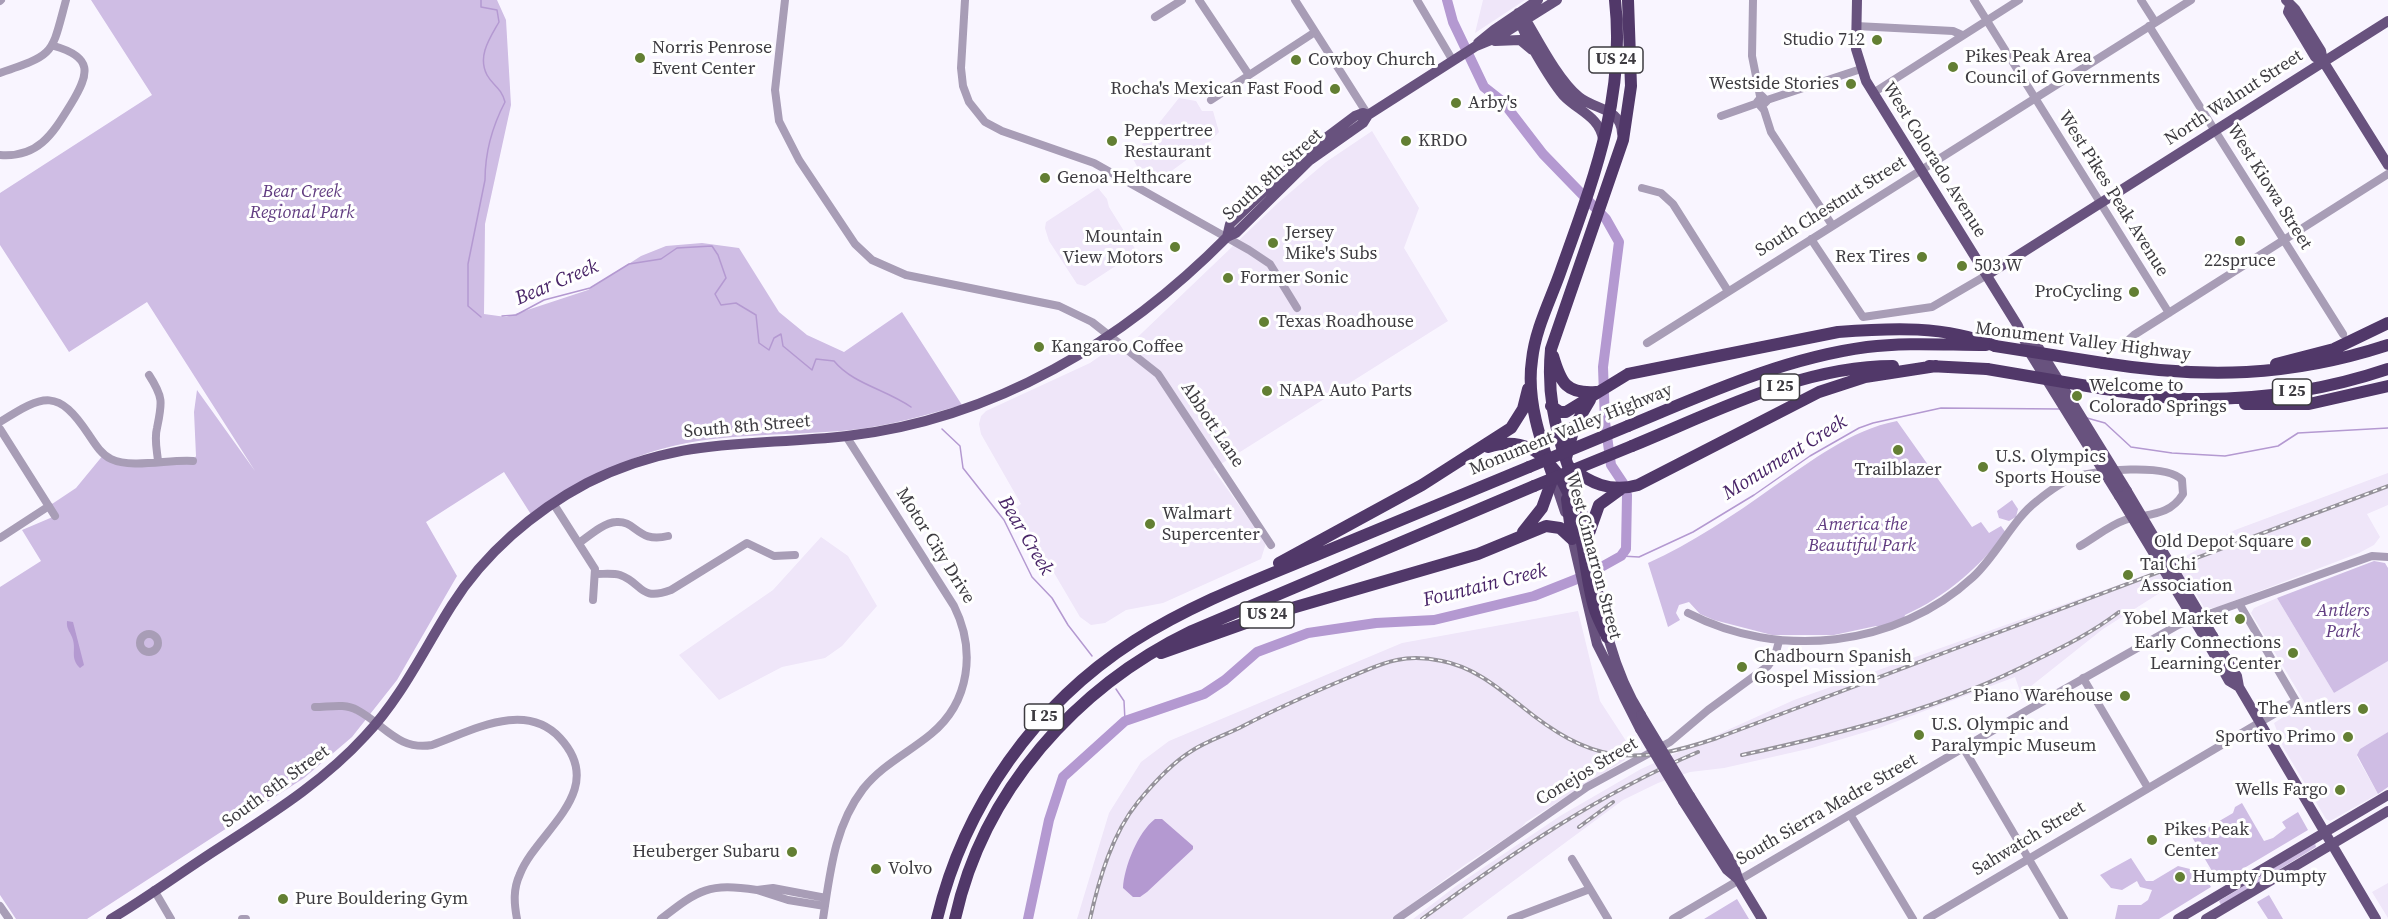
<!DOCTYPE html>
<style>
body{margin:0}
canvas{display:block;background:#f9f5ff}
</style>
<canvas width="2388" height="919"></canvas>
<script>
const g = document.querySelector('canvas').getContext('2d');
g.lineJoin = 'round';
function paint(path, color) { g.fillStyle = color; g.fill(path, 'evenodd'); }
function stroke(path, color, width, dash) { g.strokeStyle = color; g.lineWidth = width; g.lineCap = dash ? 'butt' : 'round'; g.setLineDash(dash || []); g.stroke(path); }
function drawText(font, color, halo, rows, align = 'center') {
  g.font = font + ' "Source Serif 4",serif'; g.lineWidth = 6; g.setLineDash([]); g.textBaseline = 'middle'; g.strokeStyle = halo; g.fillStyle = color; for (const [text, x, y, turn = 0] of rows) {
    g.save(); g.translate(x, y); g.rotate((+turn || 0) * Math.PI / 180); g.textAlign = isNaN(turn) ? turn : align; if (halo) g.strokeText(text, 0, 0); g.fillText(text, 0, 0); g.restore();
  }
}
const built = new Path2D(`
 M1483 0H1525L1475 33Z
 M1179 98 1196 101 1202 111H1213L1219 132 1204 147 1158 181 1139 170 1132 157Z
 M1372 131 1419 208 1404 248 1448 321 1213 469 1266 543 1261 559 1163 603 1126 610 1105 623 1091 625 1080 617 1050 566 1041 565 1025 535 1014 509 1021 504 981 434 979 424 981 416 986 411 1090 363 1107 351 1121 353 1279 202 1326 162Z
 M1098 188 1107 199 1109 207 1137 252 1085 286 1077 284 1049 241 1045 228 1046 222Z
 M2388 473V505L2367 514 2380 537 2374 545 2359 553 2218 607 2205 609 2188 580 2166 589 2103 629 2021 694 2015 677 1879 728 1812 748 1724 768 1690 772 1658 783 1623 800 1462 919H1413L1456 886 1560 816 1641 769 1794 700 2155 572 2235 530Z
 M821 537 848 556 877 606 842 646 825 658 782 667 719 700 679 655 773 590Z
 M2277 598 2334 693 2388 660V732L2360 749 2357 757 2378 794 2330 821 2326 819 2283 747 2274 723 2305 703 2251 613 2254 608Z
 M1578 611 1600 701 1628 744 1625 760 1526 822 1520 829 1466 864 1391 919H1077L1109 813 1141 762 1169 741 1402 643Z
 M2388 883V918L2372 892Z`);
const green = new Path2D(`
 M91 0H497L506 20 511 105 485 224 484 314 506 317 588 290 641 256 666 246 702 243 739 248 779 312 807 335 844 352 902 312 962 405C926 415 889 426 851 430 782 437 715 431 648 453 607 467 570 493 532 516L504 472 426 522 457 576 397 680 352 737 304 778 87 919H16L0 895V587L41 561 22 530 55 516 49 506 76 488 104 454 118 461H193L196 456 194 412 197 390 255 471 147 302 69 352 0 245V193L152 95Z
 M1897 421 1972 527 1981 522 1989 533 2001 526 2006 533C1978 568 1947 596 1905 615L1904 618 1881 627 1876 626 1834 635H1772L1714 620 1700 614 1689 602 1679 605 1676 613 1680 620 1668 627 1648 563C1692 543 1734 515 1773 487 1812 461 1850 430 1897 421Z
 M2012 500 2018 509 2016 517 2009 521 1999 518 1997 511Z
 M2374 561 2385 563 2388 568V661L2334 693 2277 598Z
 M2388 732V787L2378 794 2357 755 2360 749Z
 M2242 803 2264 841 2273 838 2286 828 2282 822 2298 812 2308 830 2219 883 2192 837 2233 813 2235 807Z
 M2315 843 2316 847 2221 905 2219 901Z
 M2131 858 2146 881H2153L2178 866 2202 872 2211 887 2159 919H2115L2118 905H2141L2148 900 2152 890 2140 887 2137 881 2122 890 2111 888 2100 875Z
 M2269 895 2283 919H2268L2257 902Z
 M1737 899 1749 919H1704Z`);
const water = new Path2D(`
 M67 621 73 622 84 665 80 668C70 658 76 651 73 640 71 632 66 630 67 621Z
 M1155 819H1162L1193 846V849L1147 892 1140 897H1133L1123 888C1124 867 1138 832 1155 819Z`);
const stream = new Path2D(`
 M481 0V7L497 10 499 22C490 38 477 56 487 75 493 86 501 87 505 102 493 125 485 153 485 180L468 264V306L481 317
 M502 316 516 315 544 300 590 288 629 264 661 259 677 248 712 246 718 255 726 278 715 294 721 305 736 303 756 315 759 343 769 350 774 338 781 334 783 346 812 370 816 359 834 361C853 384 885 389 911 407
 M2087 418 2105 423 2131 447 2172 453 2225 456 2278 446 2298 433 2388 428
 M942 429 960 446 963 468 1004 520 1032 577 1052 598 1068 625 1092 656
 M1621 556 1639 557 1693 532 1754 495 1810 456 1859 428 1873 423 1941 408 2059 409
 M1116 689 1124 701 1125 721`);
const river = new Path2D(`
 M1028 919 1049 820 1063 777 1125 721 1204 694 1225 680 1257 652 1308 633 1376 623 1434 620 1534 596 1587 575 1621 556 1626 549 1627 495 1623 483 1611 465 1605 422 1603 367 1619 242 1606 219 1543 154 1503 102 1484 87 1453 22 1447 0`);
const minor = new Path2D(`
 M785 0 775 90 779 121 799 160 855 244 872 260 906 275 1059 306 1092 322 1158 374 1271 545
 M965 0 961 68 963 86 969 102 985 122 1002 131 1094 163 1249 250 1270 264 1297 308
 M1199 0 1249 75
 M1295 0 1368 115
 M1417 0 1453 61
 M1753 0 1752 56 1760 96
 M1974 0 2169 313
 M2141 0 2155 22
 M0 1 1 0
 M1155 17 1182 0
 M1856 26 1953 31 1962 35
 M2149 26 2343 334
 M0 73C56 54 51 55 66 0
 M1873 93 2019 0
 M1211 100 1315 32
 M1767 100 1861 69
 M1762 106 1767 101 1762 96 1757 102 1764 110 1771 132 1832 225
 M1721 116 1758 103
 M0 155C39 158 53 133 71 104 90 73 93 57 54 46
 M1642 188 1661 193 1673 204 1728 291
 M1811 239 1863 317 1932 307 1987 275
 M1647 343 2191 0
 M2124 344 2134 335 2388 174
 M149 375C164 398 162 403 157 428 154 439 157 450 158 461
 M0 422C44 394 58 388 89 435 95 444 101 454 111 459 132 469 170 459 193 461
 M0 429 55 516
 M553 503 595 569 593 600
 M0 538 49 506
 M579 543C589 536 603 523 616 522 636 520 638 544 668 536
 M597 574C605 574 613 573 620 575 643 583 639 602 671 590L747 543 774 556 795 555
 M1688 613C1779 660 1896 648 1973 577 1997 555 2013 519 2037 501 2048 492 2061 482 2075 477 2095 470 2167 463 2182 480L2183 494C2169 517 2147 513 2125 520 2110 525 2094 538 2080 546
 M140 643a9 9 0 1 1 18 0a9 9 0 1 1-18 0Z
 M2083 678 2148 788
 M315 707C329 707 345 703 357 710 384 724 398 751 432 745 472 731 525 700 560 738 609 791 537 831 520 874 513 889 514 903 517 919
 M1964 749 2064 919
 M1851 816 1913 919
 M1572 859 1608 919
 M154 890 171 919
 M0 906 9 919
 M825 906 788 900 757 890 773 888 826 898
 M242 919H246
 M661 919C699 889 709 883 757 890
 M823 919C830 874 834 827 863 789 882 765 908 753 931 734 970 702 976 650 954 606L846 436
 M1397 919 1587 787 1670 742 1708 710 1768 666 1775 656 1779 641
 M1511 919 1590 889
 M1673 919 2026 711 2178 625 2372 556 2388 557
 M1927 919 2296 701 2240 605`);
const major = new Path2D(`
 M1857 0 1856 49 1866 81 2018 326 2030 353 2119 496
 M2286 0 2295 9 2321 51 2323 61 2388 165
 M2290 6 2288 12 2315 57 2323 61
 M1518 13 1526 20C1539 42 1559 81 1579 97 1595 110 1621 108 1622 133
 M1519 17C1521 32 1552 82 1563 95 1578 111 1599 116 1603 139
 M1495 41 1520 40 1532 50
 M1478 43 1494 30 1538 0
 M1227 237 1230 224 1299 158 1355 116 1363 113 1368 115
 M1987 275 2388 21
 M2025 333 2038 347 2127 491
 M1568 466C1574 485 1581 504 1585 523 1599 589 1604 657 1641 715
 M1554 479 1565 512
 M1571 533 1597 644 1640 729
 M2213 636 2237 676 2239 687 2376 919
 M2206 640 2229 681 2239 687
 M1690 796 1734 866 1739 881 1762 919
 M1683 801 1727 870 1739 880
 M111 919C148 897 183 871 219 848 271 814 323 782 365 736 402 697 424 649 452 605 484 554 534 511 587 483 681 436 749 447 847 436 995 419 1124 341 1227 237L1236 233 1309 161 1363 123 1368 115 1476 46 1498 37 1557 0
 M2178 919 2388 795
 M2206 919 2388 811`);
const highway = new Path2D(`
 M1553 356C1561 383 1566 394 1596 392
 M2103 363C2204 379 2290 377 2388 345
 M2276 364 2334 349 2388 323
 M1929 366 1987 369
 M2105 389C2134 393 2163 399 2193 399 2258 400 2326 390 2388 369
 M2245 404H2309L2388 386
 M1551 406 1560 412H1566L1628 374 1838 332C1890 328 1946 325 1995 346
 M1628 426C1705 394 1784 358 1867 347 1907 342 1946 345 1986 345
 M1632 446C1715 412 1802 366 1893 366
 M1488 447C1511 440 1530 443 1547 461 1586 502 1580 557 1594 607 1597 618 1603 627 1607 637
 M1566 458 1574 427 1590 400
 M1568 466C1554 426 1547 391 1551 349L1623 140 1631 86 1628 0
 M1568 466C1590 483 1610 493 1638 485L1819 392 1865 377 1936 366
 M1554 479C1541 442 1526 400 1532 360 1535 330 1550 301 1560 273 1592 183 1626 99 1615 0
 M1567 499 1571 531
 M1523 532 1542 508 1555 472
 M1588 536 1599 505 1621 489
 M1279 563 1422 485 1511 428 1523 409 1528 389
 M1161 653 1268 615 1478 554 1546 526 1560 528 1572 539
 M937 919C964 805 1036 704 1134 641 1192 604 1256 580 1319 554 1389 525 1459 496 1529 467
 M955 919C983 791 1076 687 1192 631L1534 486`);
const rail = new Path2D(`
 M1742 755C1843 733 1944 708 2036 660 2065 646 2093 632 2119 612
 M1579 827 1613 802
 M1090 919C1099 879 1112 834 1138 802 1152 785 1171 764 1190 752 1206 741 1226 735 1243 726 1278 708 1314 692 1350 677 1365 671 1381 663 1397 660 1411 657 1428 658 1442 661 1473 667 1496 686 1520 705 1591 763 1632 767 1717 738L2388 486
 M1422 919C1509 855 1599 794 1698 752`);
const majorBridge = new Path2D(`
 M2127 491 2213 636
 M2119 496 2206 640
 M1641 715 1690 796
 M1640 729 1683 801`);
const highwayBridge = new Path2D(`
 M1995 346 2103 363
 M1987 369 2105 389
 M1529 467 1628 426
 M1534 486 1632 446`);
const markers = [
 [1877,40,6,"#637f33"],
 [640,58,6,"#637f33"],
 [1296,60,6,"#637f33"],
 [1953,67,6,"#637f33"],
 [1851,84,6,"#637f33"],
 [1335,89,6,"#637f33"],
 [1456,103,6,"#637f33"],
 [1112,141,6,"#637f33"],
 [1406,141,6,"#637f33"],
 [1045,178,6,"#637f33"],
 [2240,241,6,"#637f33"],
 [1273,243,6,"#637f33"],
 [1175,247,6,"#637f33"],
 [1922,257,6,"#637f33"],
 [1962,266,6,"#637f33"],
 [1228,278,6,"#637f33"],
 [2134,292,6,"#637f33"],
 [1264,322,6,"#637f33"],
 [1039,347,6,"#637f33"],
 [1267,391,6,"#637f33"],
 [2077,396,6,"#637f33"],
 [1898,450,6,"#637f33"],
 [1983,467,6,"#637f33"],
 [1150,524,6,"#637f33"],
 [2306,542,6,"#637f33"],
 [2128,575,6,"#637f33"],
 [2240,619,6,"#637f33"],
 [2293,653,6,"#637f33"],
 [1742,667,6,"#637f33"],
 [2125,696,6,"#637f33"],
 [2363,709,6,"#637f33"],
 [1919,735,6,"#637f33"],
 [2348,737,6,"#637f33"],
 [2340,790,6,"#637f33"],
 [2152,840,6,"#637f33"],
 [792,852,6,"#637f33"],
 [876,869,6,"#637f33"],
 [2180,877,6,"#637f33"],
 [283,899,6,"#637f33"]
];
const shields = [
 [1616,60,54],
 [1780,387,39],
 [2292,392,39],
 [1267,615,54],
 [1044,717,39]
];
const shieldNames = [
 ["US 24",1616,60],
 ["I 25",1780,387],
 ["I 25",2292,392],
 ["US 24",1267,615],
 ["I 25",1044,717]
];
const poiNames = [
 ["Studio 712",1865,40,"right"],
 ["Norris Penrose",652,48],
 ["Event Center",652,69],
 ["Pikes Peak Area",1965,57],
 ["Council of Governments",1965,78],
 ["Cowboy Church",1308,60],
 ["Westside Stories",1839,84,"right"],
 ["Rocha's Mexican Fast Food",1323,89,"right"],
 ["Arby's",1468,103],
 ["Peppertree",1124,131],
 ["Restaurant",1124,152],
 ["KRDO",1418,141],
 ["Genoa Helthcare",1057,178],
 ["Jersey",1285,233],
 ["Mike's Subs",1285,254],
 ["Mountain",1163,237,"right"],
 ["View Motors",1163,258,"right"],
 ["Rex Tires",1910,257,"right"],
 ["22spruce",2240,261,"center"],
 ["503 W",1974,266],
 ["Former Sonic",1240,278],
 ["ProCycling",2122,292,"right"],
 ["Texas Roadhouse",1276,322],
 ["Kangaroo Coffee",1051,347],
 ["Welcome to",2089,386],
 ["Colorado Springs",2089,407],
 ["NAPA Auto Parts",1279,391],
 ["U.S. Olympics",1995,457],
 ["Sports House",1995,478],
 ["Trailblazer",1898,470,"center"],
 ["Walmart",1162,514],
 ["Supercenter",1162,535],
 ["Old Depot Square",2294,542,"right"],
 ["Tai Chi",2140,565],
 ["Association",2140,586],
 ["Yobel Market",2228,619,"right"],
 ["Early Connections",2281,643,"right"],
 ["Learning Center",2281,664,"right"],
 ["Chadbourn Spanish",1754,657],
 ["Gospel Mission",1754,678],
 ["Piano Warehouse",2113,696,"right"],
 ["The Antlers",2351,709,"right"],
 ["U.S. Olympic and",1931,725],
 ["Paralympic Museum",1931,746],
 ["Sportivo Primo",2336,737,"right"],
 ["Wells Fargo",2328,790,"right"],
 ["Pikes Peak",2164,830],
 ["Center",2164,851],
 ["Heuberger Subaru",780,852,"right"],
 ["Volvo",888,869],
 ["Humpty Dumpty",2192,877],
 ["Pure Bouldering Gym",295,899]
];
const streetNames = [
 ["North Walnut Street",2234,98,-33],
 ["West Colorado Avenue",1934,160,58],
 ["South 8th Street",1273,175,-42],
 ["West Kiowa Street",2269,187,58],
 ["West Pikes Peak Avenue",2113,194,58],
 ["South Chestnut Street",1831,207,-32],
 ["Monument Valley Highway",2083,342,7],
 ["Abbott Lane",1212,425,56],
 ["South 8th Street",747,427,-5],
 ["Monument Valley Highway",1571,430,-22],
 ["Motor City Drive",935,546,58],
 ["West Cimarron Street",1593,556,75],
 ["Conejos Street",1587,772,-31],
 ["South 8th Street",276,787,-36],
 ["South Sierra Madre Street",1827,810,-30],
 ["Sahwatch Street",2029,839,-31]
];
const parkNames = [
 ["Bear Creek",302,192],
 ["Regional Park",302,213],
 ["America the",1862,525],
 ["Beautiful Park",1862,546],
 ["Antlers",2343,611],
 ["Park",2343,632]
];
const waterNames = [
 ["Bear Creek",557,283,-23],
 ["Monument Creek",1785,458,-32],
 ["Bear Creek",1025,536,59],
 ["Fountain Creek",1485,586,-14]
];
paint(built, '#efe6f9');
paint(green, '#cfbde4');
paint(water, '#b499d1');
stroke(stream, '#b499d1', 1.5);
stroke(river, '#b499d1', 10);
stroke(minor, '#a89db6', 8);
stroke(major, '#68527e', 10);
stroke(highway, '#513869', 12);
stroke(rail, '#95929a', 4);
stroke(rail, '#fff', 1.5, [4.5]);
stroke(majorBridge, '#68527e', 10);
stroke(highwayBridge, '#513869', 12);
for (const [x, y, r, color] of markers) { const dot = new Path2D(); dot.arc(x, y, r, 0, 2 * Math.PI); g.fillStyle = color; g.fill(dot); stroke(dot, '#fff', 2); }
for (const [x, y, w] of shields) { const box = new Path2D(); box.roundRect(x - w / 2, y - 13, w, 26, 4.5); g.fillStyle = '#fff'; g.fill(box); stroke(box, '#3d3b40', 1.5); }
drawText('bold 16px', '#3d3b40', null, shieldNames);
drawText('18px', '#3d3b40', '#fff', poiNames, 'left');
drawText('18px', '#3d3b40', '#fff', streetNames);
drawText('italic 18px', '#613c81', '#fff', parkNames);
drawText('italic 20px', '#492568', '#fff', waterNames);
</script>
